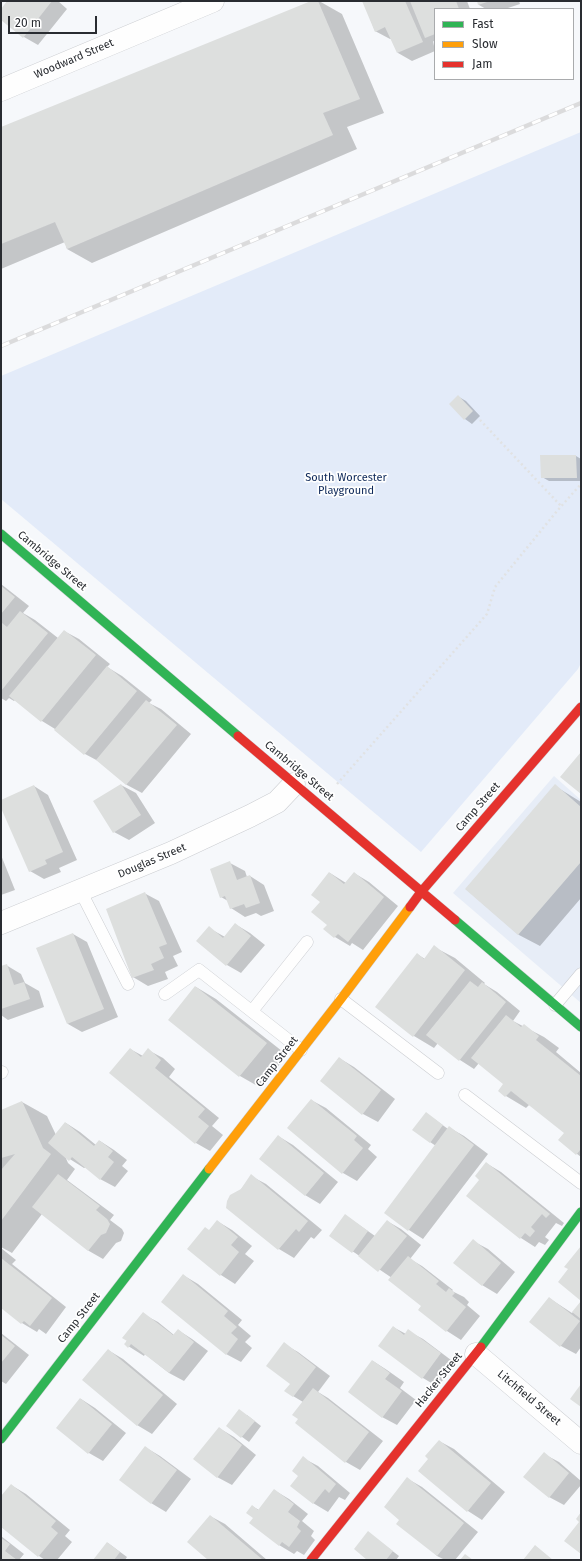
<!DOCTYPE html>
<style>
body{margin:0}
#map{position:relative;width:582px;height:1561px;overflow:hidden;background:#f6f8fb;font-family:"Fira Sans",sans-serif}
canvas{display:block}
.frame{position:absolute;inset:0;border:2px solid #292c31;pointer-events:none}
.legend{position:absolute;left:434px;top:8px;width:140px;height:72px;box-sizing:border-box;background:#fff;border:1px solid #a9abad;margin:0;padding:5px 7px;list-style:none;font-size:12px;color:#292c31}
.legend li{display:flex;align-items:center;gap:8px;height:20px}
.legend b{width:20px;border:1px solid #a9abad}
.scale{position:absolute;left:8px;top:16px;width:89px;height:18px;box-sizing:border-box;border:2px solid #292c31;border-top:0;padding-left:5px;font-size:12px;line-height:14px;white-space:nowrap;color:#292c31;-webkit-text-stroke:3px #fff;paint-order:stroke}
</style>
<div id="map">
<canvas width="582" height="1561"></canvas>
<div class="frame"></div>
<ul class="legend">
<li><b style="height:5px;background:#30b455"></b>Fast</li>
<li><b style="height:5px;background:#ff9f0a"></b>Slow</li>
<li><b style="height:5px;background:#e5322d"></b>Jam</li>
</ul>
<div class="scale">20 m</div>
</div>
<script>
const g = document.querySelector('canvas').getContext('2d');
g.lineJoin = 'round';
function paint(path, color) { g.fillStyle = color; g.fill(path, 'evenodd'); }
function stroke(path, color, width, dash) { g.strokeStyle = color; g.lineWidth = width; g.lineCap = dash ? 'butt' : 'round'; g.setLineDash(dash || []); g.stroke(path); }
function drawText(font, color, halo, rows, align = 'center') {
  g.font = font + ' "Fira Sans",sans-serif'; g.lineWidth = 3.5; g.setLineDash([]); g.textBaseline = 'middle'; g.strokeStyle = halo; g.fillStyle = color; for (const [text, x, y, turn = 0] of rows) {
    g.save(); g.translate(x, y); g.rotate((+turn || 0) * Math.PI / 180); g.textAlign = isNaN(turn) ? turn : align; if (halo) g.strokeText(text, 0, 0); g.fillText(text, 0, 0); g.restore();
  }
}
const built = new Path2D(`
 M554 776 581 800V1003L453 893Z`);
const green = new Path2D(`
 M581 132V663L578 669 421 852 1 499V376Z`);
const shadow = new Path2D(`
 M9 1H58L67 9 38 45 24 37 1 19V11Z
 M314 1H319L342 14 384 113 347 127 357 149 92 263 67 249 65 242 1 269V128Z
 M363 1H467L470 9H435V42L433 41 435 51 412 61 398 53 392 39H390L375 31Z
 M478 1H519L520 4 505 9H486L479 5Z
 M459 397 466 401 480 416 472 424 465 419Z
 M541 456H576L581 459V481H549L542 477Z
 M1 584 29 606 23 613 35 620 58 638 64 631 79 639 110 664 107 667 122 676 152 700 149 703 161 709 191 734 142 793 127 785 100 762 85 754 55 729 42 721 15 700 14 701 9 698 6 701 1 698Z
 M121 785 136 793 155 823 129 840 114 832Z
 M34 786 48 795 77 860 59 868 61 872 44 879 30 871 1 806V801Z
 M555 786 581 802V898L540 946 519 935 466 889Z
 M1 855 15 890 1 895Z
 M230 863 245 871 247 877 250 876 264 885 274 911 261 916 256 913 245 917 231 908 228 901 221 897Z
 M330 873 346 883 354 873 369 882 398 906 363 950 352 943 350 946 335 937 325 929 328 925 321 902Z
 M144 893 159 901 182 952 173 956 178 966 165 972 168 979 148 986 133 977Z
 M235 924 250 933 265 945 241 973 227 965 209 928 225 937Z
 M73 934 87 942 118 1017 82 1032 68 1024Z
 M434 947 455 958 485 983 484 984 497 992 520 1011 513 1021 544 1037 559 1048 556 1052 581 1073V1157L559 1140 565 1133 530 1104 526 1108 506 1096 500 1091 505 1084 479 1063 474 1069 460 1060 438 1043 434 1048 414 1036 417 954 425 959Z
 M6 965 21 974 25 983 39 991 44 1007 8 1020 1 1015V967Z
 M196 987 216 999 287 1055 261 1088 240 1076 170 1020Z
 M130 1049 143 1056 148 1050 163 1058 175 1069 169 1077 219 1118 212 1126 223 1135 210 1151 196 1143Z
 M339 1058 354 1067 395 1099 378 1122 363 1114Z
 M311 1100 326 1108 371 1145 368 1149 377 1157 357 1181 343 1173Z
 M22 1102 47 1116 56 1135 66 1123 80 1132 96 1145 100 1141 114 1150 127 1160 122 1166 128 1171 115 1187 100 1179 86 1167 84 1168 65 1156 68 1163 75 1169 67 1180 114 1215 110 1220 122 1229 124 1233 121 1241 116 1243 103 1259 89 1251 42 1214 12 1253 1 1247V1111Z
 M433 1118 448 1129 450 1128 464 1136 488 1154 423 1239 409 1230 385 1213 436 1146 430 1142Z
 M278 1136 293 1145 338 1182 320 1204 305 1195Z
 M486 1163 501 1172 564 1223 562 1226 556 1223 545 1237 549 1240 545 1245 539 1242 535 1247 521 1238 468 1196 481 1180Z
 M251 1176 266 1184 322 1230 314 1239 311 1237 294 1258 279 1249 227 1208Z
 M345 1215 375 1236 387 1221 401 1229 421 1245 410 1259 422 1266 453 1290 452 1291 464 1297 469 1302 467 1305 480 1316 461 1340 447 1331 419 1309 422 1306 392 1278 330 1236Z
 M217 1221 232 1230 252 1246 245 1254 254 1261 235 1284 221 1275 188 1249 209 1231Z
 M473 1241 488 1249 515 1272 497 1294 482 1285Z
 M1 1248 16 1260 12 1264 66 1307 46 1334 39 1329 37 1332 22 1323 1 1307Z
 M183 1275 198 1284 242 1320 238 1325 251 1336 245 1342 252 1348 241 1362 226 1354Z
 M549 1298 572 1313 581 1303V1347L576 1354 561 1346 530 1322Z
 M143 1314 158 1322 174 1335 178 1330 192 1339 208 1351 184 1381 169 1373 145 1354 144 1356 125 1344Z
 M393 1327 406 1334 408 1331 423 1339 455 1363 438 1387 423 1378 379 1346Z
 M1 1333 29 1355 6 1384 1 1381Z
 M284 1344 298 1352 330 1376 318 1392 328 1398 383 1441 360 1470 346 1462 300 1419 303 1402 293 1396Z
 M108 1350 123 1359 177 1404 152 1434 137 1425Z
 M373 1361 387 1370 404 1382 400 1388 416 1400 397 1425 382 1417Z
 M81 1399 95 1408 126 1433 103 1461 89 1453Z
 M247 1415 261 1426 249 1442 227 1426Z
 M219 1428 234 1437 256 1455 232 1485 217 1477Z
 M439 1441 454 1449 505 1492 482 1520 468 1511 420 1471 430 1459Z
 M145 1447 160 1456 191 1479 166 1512 151 1503Z
 M544 1454 559 1462 581 1481V1485L564 1505 549 1497Z
 M303 1458 318 1466 350 1493 345 1500 339 1497 328 1512 313 1503 299 1476Z
 M408 1479 422 1487 478 1532 455 1560H445L437 1556 401 1520Z
 M11 1485 26 1494 70 1530 65 1536 72 1542 57 1560H45L39 1556 1 1526V1498Z
 M274 1490 289 1499 308 1514 302 1521 314 1531 311 1536 315 1540 304 1555 297 1551 294 1554 279 1545 252 1506 259 1510Z
 M210 1516 225 1524 267 1560H210Z
 M369 1533 399 1556 396 1560H369Z
 M1 1536 24 1554 19 1560H1Z
 M108 1543 127 1557 125 1560H94Z`);
const building = new Path2D(`
 M7 1H52L23 38 1 20V9Z
 M311 1H318L360 99 323 113 333 135 67 249 55 222 1 244V127Z
 M362 1H405L423 42 397 53 385 27 375 32Z
 M410 1H456L459 9H435V34L425 38Z
 M477 1H490L478 5Z
 M458 395 473 411 464 420 449 404Z
 M540 455H576L577 478H541Z
 M1 586 15 597 1 614Z
 M20 611 48 633 1 691V624L2 623 7 627Z
 M64 630 96 655 41 722 9 696Z
 M107 666 137 691 84 755 54 730Z
 M146 700 177 725 126 785 96 760Z
 M581 752V794L560 777Z
 M121 784 141 815 113 833 93 801Z
 M555 784 581 807V862L518 935 465 889Z
 M34 785 63 852 45 860 47 864 29 872 1 808V800Z
 M230 861 237 880 250 875 260 903 246 908 244 904 230 909 225 896 220 898 210 869Z
 M329 872 344 884 354 872 384 897 348 942 338 934 334 938 323 929 327 925 311 912 320 902 311 895Z
 M145 892 167 944 159 947 164 958 151 964 154 970 132 978 106 909Z
 M235 923 251 936 226 966 196 941 209 926 223 938Z
 M73 933 104 1009 67 1024 36 948Z
 M434 945 465 970 413 1037 375 1007 417 953 424 959Z
 M7 964 14 985 24 982 30 999 1 1009V966Z
 M470 981 478 987 482 982 506 1002 459 1061 426 1035Z
 M195 986 267 1043 239 1077 168 1020Z
 M506 1015 521 1027 524 1024 539 1036 536 1040 581 1076V1149L576 1155 558 1140 564 1133 511 1091 505 1097 498 1091 503 1084 471 1058Z
 M130 1048 141 1057 148 1048 161 1060 155 1068 205 1109 198 1117 209 1126 195 1144 109 1073Z
 M339 1057 381 1090 362 1115 320 1081Z
 M311 1099 357 1136 354 1140 363 1148 342 1174 287 1128Z
 M22 1101 43 1148 51 1154 1 1221V1170L15 1154 1 1158V1110Z
 M426 1112 443 1125 430 1143 412 1130Z
 M65 1122 94 1146 99 1140 113 1151 108 1157 114 1162 100 1180 72 1157 69 1161 48 1143Z
 M449 1126 474 1145 408 1231 384 1213Z
 M278 1135 324 1173 305 1196 259 1159Z
 M486 1162 550 1214 546 1218 542 1214 531 1227 535 1231 530 1237 525 1233 520 1239 466 1196 479 1180 475 1176Z
 M58 1174 100 1206 96 1210 107 1219 110 1224 106 1233 101 1235 88 1251 32 1207Z
 M251 1174 308 1221 299 1232 296 1229 278 1250 226 1208 227 1201 230 1195 241 1189Z
 M345 1214 368 1231 352 1253 329 1236Z
 M217 1220 238 1237 231 1245 239 1252 220 1276 187 1249 205 1227 209 1230Z
 M387 1220 407 1236 378 1272 358 1256Z
 M473 1239 501 1263 482 1286 453 1263Z
 M581 1246V1301L558 1282 568 1269 564 1267Z
 M408 1256 439 1281 436 1284 446 1292 449 1288 455 1293 452 1296 466 1307 446 1332 418 1310 421 1306 388 1280Z
 M1 1258 52 1298 30 1326 24 1321 21 1324 1 1308Z
 M183 1274 228 1311 224 1316 237 1327 231 1333 238 1339 226 1355 161 1302Z
 M549 1297 580 1321 560 1347 529 1322Z
 M581 1301V1319L572 1312Z
 M143 1312 173 1335 178 1329 194 1342 169 1373 131 1344 128 1348 124 1344 127 1341 122 1338Z
 M393 1326 404 1335 408 1329 441 1353 422 1379 378 1346Z
 M1 1335 15 1346 1 1363Z
 M284 1342 316 1367 293 1397 284 1391 290 1384 266 1366Z
 M108 1349 163 1395 137 1426 82 1380Z
 M372 1360 390 1373 385 1379 402 1391 382 1418 348 1392Z
 M581 1384V1407L570 1399Z
 M313 1388 369 1432 345 1463 295 1423 298 1419 292 1415Z
 M80 1398 112 1424 88 1454 56 1428Z
 M239 1409 255 1421 241 1438 226 1426Z
 M219 1427 242 1445 217 1478 193 1459Z
 M439 1440 491 1483 467 1512 418 1471 428 1459 425 1456Z
 M145 1446 177 1470 151 1504 119 1480Z
 M544 1452 569 1473 549 1498 523 1477Z
 M303 1456 336 1484 329 1493 325 1489 313 1504 290 1486 298 1476 292 1471Z
 M407 1477 464 1523 437 1556 396 1524 399 1520 384 1507Z
 M11 1484 56 1521 51 1527 58 1533 38 1557 1 1527V1496Z
 M274 1489 294 1504 288 1512 300 1521 297 1527 301 1531 289 1547 282 1542 279 1546 249 1523 253 1518 246 1513 252 1505 258 1510Z
 M581 1512V1554L564 1541 579 1522 576 1519Z
 M210 1515 263 1560H208L187 1542Z
 M368 1531 393 1551 386 1560H367L354 1549Z
 M1 1538 10 1544 5 1551 17 1560H1Z
 M107 1542 120 1552 114 1560H93Z
 M535 1545 553 1560H523Z
 M465 1554 473 1560H460Z`);
const path = new Path2D(`
 M480 420 561 506
 M337 784 487 614 495 587 557 511 581 484`);
const lane = new Path2D(`
 M80 890 128 984
 M165 994 199 970 301 1050
 M341 999 438 1073
 M555 1005 581 974
 M252 1011 307 942
 M1 1073 2 1072
 M465 1095 581 1183`);
const street = new Path2D(`
 M1 90 213 1
 M1 923 171 853 250 816 277 802 294 784
 M476 1354 581 1443`);
const fast = new Path2D(`
 M1 534 238 736
 M455 920 581 1027
 M481 1347 581 1212
 M1 1439 209 1169`);
const slow = new Path2D(`
 M209 1169 341 999 410 907`);
const jam = new Path2D(`
 M238 736 455 920
 M410 907 421 892 581 707
 M311 1560 481 1347`);
const rail = new Path2D(`
 M1 346 581 103`);
const streetNames = [
 ["Woodward Street",74,59,-23],
 ["Cambridge Street",52,561,40],
 ["Cambridge Street",299,771,40],
 ["Camp Street",478,807,-49],
 ["Douglas Street",152,861,-23],
 ["Camp Street",277,1062,-52],
 ["Camp Street",79,1318,-52],
 ["Hacker Street",439,1380,-51],
 ["Litchfield Street",529,1398,40]
];
const parkNames = [
 ["South Worcester",346,478],
 ["Playground",346,491]
];
paint(built, '#e7edf7');
paint(green, '#e3ebf9');
paint(shadow, '#0003');
paint(building, '#dddfde');
stroke(lane, '#cbcdd1', 13);
stroke(street, '#cbcdd1', 23);
stroke(fast, '#cbcdd1', 10);
stroke(slow, '#cbcdd1', 10);
stroke(jam, '#cbcdd1', 10);
stroke(path, '#e1e2e3', 2.5, [2, 3]);
stroke(lane, '#fefefe', 12);
stroke(street, '#fefefe', 22);
stroke(fast, '#30b455', 9);
stroke(slow, '#ff9f0a', 9);
stroke(jam, '#e5322d', 9);
stroke(rail, '#dbdbdc', 4.5);
stroke(rail, '#fff', 3, [9]);
drawText('11px', '#292c31', '#fff', streetNames);
drawText('11px', '#0c2758', '#fff', parkNames);
</script>
